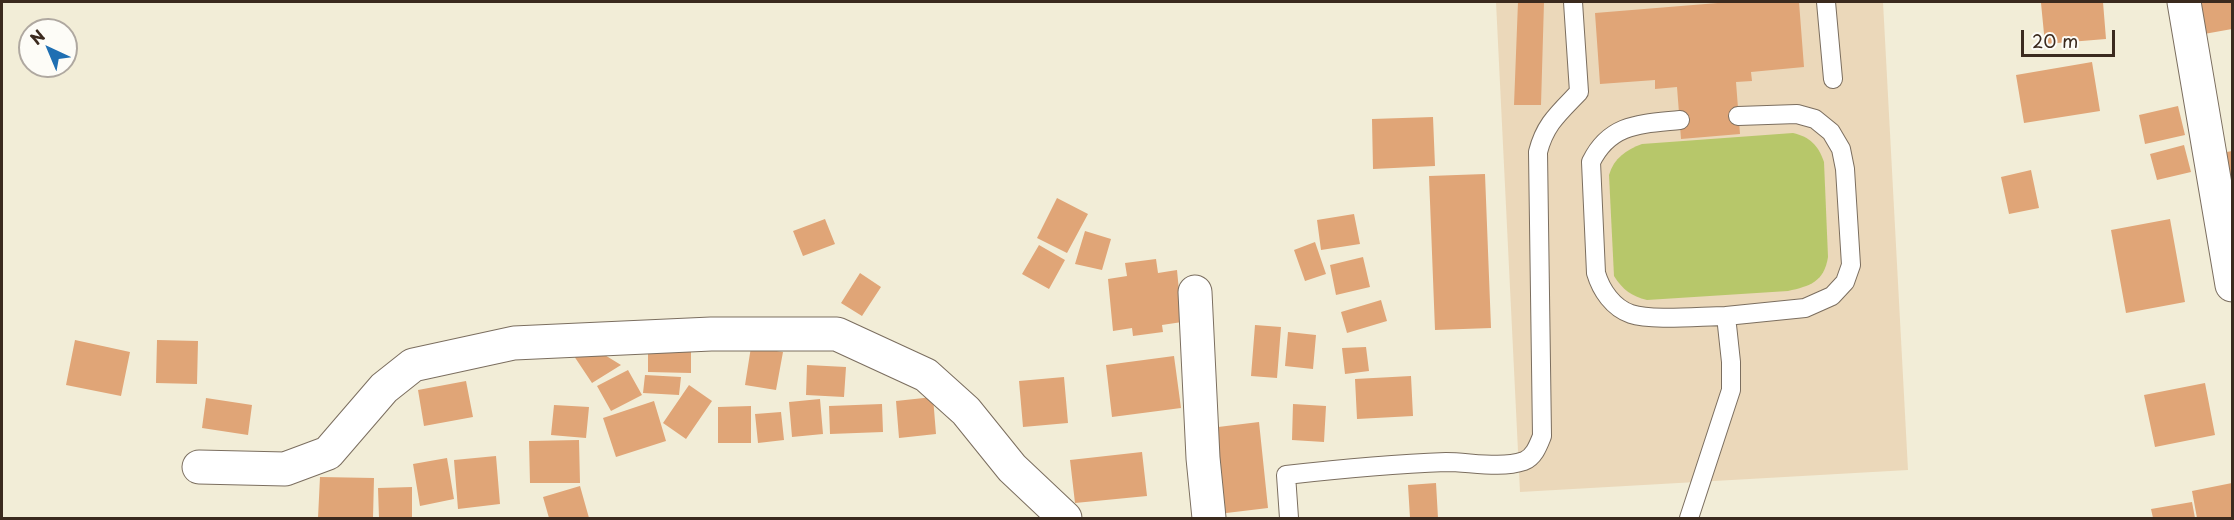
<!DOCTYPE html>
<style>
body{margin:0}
#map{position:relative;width:2234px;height:520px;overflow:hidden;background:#f2edd7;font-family:"Playpen Sans",sans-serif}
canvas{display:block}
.frame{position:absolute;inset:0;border:3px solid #3b2a1e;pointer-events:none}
.north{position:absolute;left:18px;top:18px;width:60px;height:60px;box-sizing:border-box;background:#fdfcf7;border:2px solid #afa8a0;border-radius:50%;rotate:316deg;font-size:16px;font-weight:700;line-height:24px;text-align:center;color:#3b2a1e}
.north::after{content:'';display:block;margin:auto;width:21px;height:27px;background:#1f6fb2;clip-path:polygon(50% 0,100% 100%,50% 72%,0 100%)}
.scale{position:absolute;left:2021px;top:30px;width:94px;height:27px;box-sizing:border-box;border:3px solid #3b2a1e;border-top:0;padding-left:8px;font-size:18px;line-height:21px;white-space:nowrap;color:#3b2a1e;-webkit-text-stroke:4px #fdfcf7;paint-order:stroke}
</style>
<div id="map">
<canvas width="2234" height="520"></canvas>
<div class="frame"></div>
<div class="north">N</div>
<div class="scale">20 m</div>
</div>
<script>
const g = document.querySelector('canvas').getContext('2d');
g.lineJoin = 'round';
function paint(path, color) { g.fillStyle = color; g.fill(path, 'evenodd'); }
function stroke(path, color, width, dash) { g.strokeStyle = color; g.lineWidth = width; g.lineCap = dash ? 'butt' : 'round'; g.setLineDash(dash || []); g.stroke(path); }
const built = new Path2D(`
 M1496 2H1883L1908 470 1520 492Z`);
const green = new Path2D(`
 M1793 133C1810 137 1818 145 1824 162L1828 257C1824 282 1810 286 1788 291L1647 300C1631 296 1623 290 1614 276L1609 175C1614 158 1626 150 1642 144Z`);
const building = new Path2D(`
 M1518 2H1544L1541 105H1514Z
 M1730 2H1799L1804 67 1751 72 1752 81 1736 82 1740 134 1681 139 1677 87 1655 89V80L1600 84 1595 13Z
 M2052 2H2103L2106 39 2045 44 2041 3Z
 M2204 2H2232V29L2193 36 2188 4Z
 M2092 62 2100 111 2024 123 2016 75Z
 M2178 106 2185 135 2145 144 2139 115Z
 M1433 117 1435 166 1373 169 1372 119Z
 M2184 145 2191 172 2157 180 2150 154Z
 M2232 151V210L2216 154Z
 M2031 170 2039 208 2009 214 2001 177Z
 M1485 174 1491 328 1435 330 1429 176Z
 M1057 198 1088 214 1067 253 1037 238Z
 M1354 214 1360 244 1321 250 1317 220Z
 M825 219 835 244 803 256 793 231Z
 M2170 219 2185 302 2126 313 2111 230Z
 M1085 231 1111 239 1102 270 1075 264Z
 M1315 242 1326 274 1305 281 1294 250Z
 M1039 245 1065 260 1049 289 1022 274Z
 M1363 257 1370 287 1336 295 1330 265Z
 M1156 259 1158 273 1177 270 1182 322 1162 325 1163 332 1133 336 1132 328 1113 331 1108 279 1127 276 1125 263Z
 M860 273 881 287 862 316 841 303Z
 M1381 300 1387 321 1347 333 1341 312Z
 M1255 325 1281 327 1277 378 1251 376Z
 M1288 332 1316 335 1313 369 1285 366Z
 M75 340 130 352 121 396 66 385Z
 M157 340 198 341 197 384 156 383Z
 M751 347 783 352 776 390 745 385Z
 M1366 347 1369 371 1345 374 1342 348Z
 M648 348H691V373L648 372Z
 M595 349 621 365 592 383 570 350Z
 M1174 356 1181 408 1112 417 1106 365Z
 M807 365 846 367 844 397 806 395Z
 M628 370 642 395 611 411 597 386Z
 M645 375 681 377 679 395 643 393Z
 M1411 376 1413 416 1357 419 1355 379Z
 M1064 377 1068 423 1023 427 1019 381Z
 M466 381 473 417 424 426 418 390Z
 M2205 383 2215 435 2155 447 2144 395Z
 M689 385 712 401 686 439 663 423Z
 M933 397 936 434 899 438 896 401Z
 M206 398 252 405 248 435 202 428Z
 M820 399 823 434 792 437 789 402Z
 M654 401 666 441 616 457 603 418Z
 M882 404 883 432 830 434 829 406Z
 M1293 404 1326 406 1324 442 1292 440Z
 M554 405 589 407 586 438 551 435Z
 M751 406V443H718V407Z
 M781 412 784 440 758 443 755 414Z
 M1259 422 1268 508 1218 514 1210 428Z
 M579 440 580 483H530L529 441Z
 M1142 452 1147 496 1075 503 1070 460Z
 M496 456 500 504 458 509 454 460Z
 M447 458 454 499 420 506 413 464Z
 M320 477 374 478 373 518H318Z
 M1436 483 1438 518H1410L1408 485Z
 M2232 483V518H2197L2192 491Z
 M580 486 589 518H549L543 497Z
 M412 487V518H379L378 488Z
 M2192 502 2195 518H2153L2151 509Z`);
const lane = new Path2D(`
 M1826 2 1833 79
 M1680 120C1641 124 1610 123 1591 162L1596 273C1601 290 1613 308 1631 314 1652 321 1702 316 1726 316
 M1289 518 1286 475C1339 469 1392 464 1446 462 1470 462 1500 469 1524 461 1534 457 1538 446 1542 436L1538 152C1545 124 1559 113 1579 92L1573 2
 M1689 518 1731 390V362L1726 316 1805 308 1832 296 1845 282 1851 265 1845 169 1841 149 1831 132 1815 119 1797 114 1738 116`);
const street = new Path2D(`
 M2184 2 2232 285
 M1195 292 1203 458 1209 518
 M199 467 285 469 328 453 384 388 413 365 514 343 711 334H837L926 375 966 411 1012 468 1065 518`);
paint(built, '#ebd8ba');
paint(green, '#b7c76a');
paint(building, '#e0a577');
stroke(lane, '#7b6e5f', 20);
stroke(street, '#7b6e5f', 35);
stroke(lane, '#fff', 18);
stroke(street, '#fff', 33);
</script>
